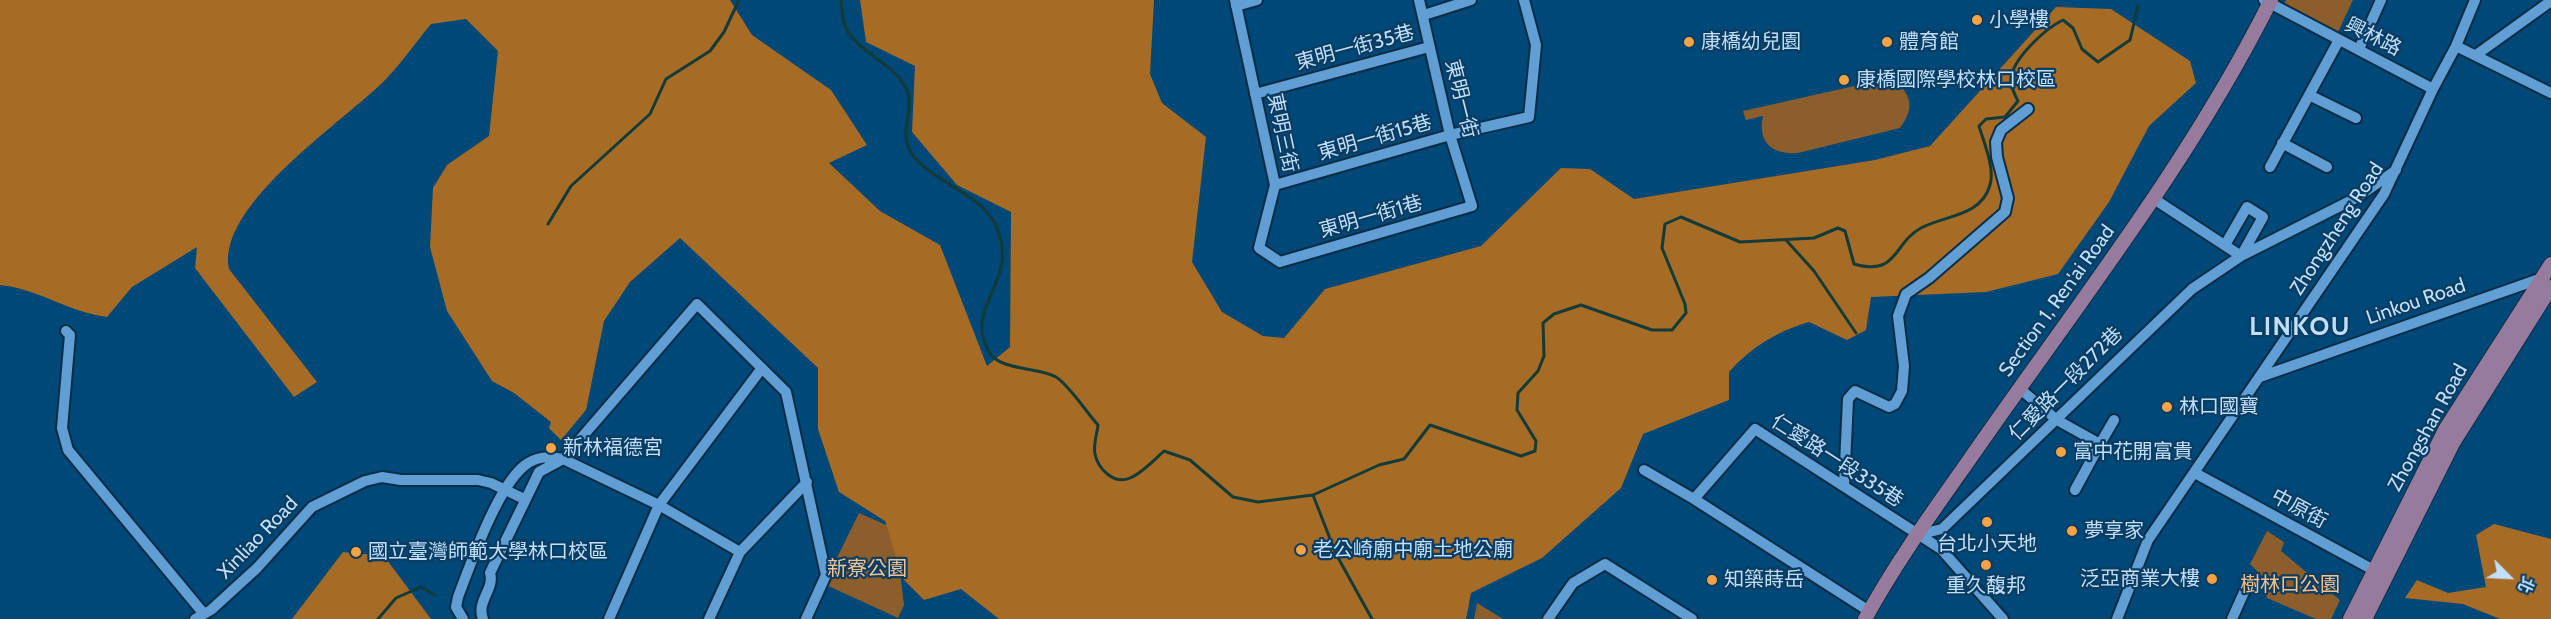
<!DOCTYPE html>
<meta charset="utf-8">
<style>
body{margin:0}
#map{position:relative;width:2551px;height:619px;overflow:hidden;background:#004877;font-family:Cabin,"Noto Sans TC",sans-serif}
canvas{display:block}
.north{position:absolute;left:2479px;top:547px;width:60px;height:60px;-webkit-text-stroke:4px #0b3d62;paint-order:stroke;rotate:114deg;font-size:16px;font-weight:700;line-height:24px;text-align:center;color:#c0dffb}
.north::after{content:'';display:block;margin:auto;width:21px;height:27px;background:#c0dffb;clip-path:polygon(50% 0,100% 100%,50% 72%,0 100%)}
</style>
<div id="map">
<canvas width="2551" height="619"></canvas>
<div class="north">北</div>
</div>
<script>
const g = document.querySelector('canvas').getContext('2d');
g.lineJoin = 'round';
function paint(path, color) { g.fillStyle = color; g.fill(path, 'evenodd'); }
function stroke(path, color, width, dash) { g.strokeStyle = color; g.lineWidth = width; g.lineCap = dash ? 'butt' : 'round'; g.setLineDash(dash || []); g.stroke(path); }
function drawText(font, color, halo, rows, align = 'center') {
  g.font = font + ' Cabin,"Noto Sans TC",sans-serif'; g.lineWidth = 4.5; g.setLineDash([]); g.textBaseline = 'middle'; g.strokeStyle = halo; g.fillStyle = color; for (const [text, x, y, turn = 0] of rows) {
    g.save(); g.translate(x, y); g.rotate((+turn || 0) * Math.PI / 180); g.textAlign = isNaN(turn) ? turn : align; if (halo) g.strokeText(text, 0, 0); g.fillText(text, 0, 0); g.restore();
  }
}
const green = new Path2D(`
 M2286 0H2353L2338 32 2284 4Z
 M1930 69 1933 82 1902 88C1914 101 1910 115 1900 128L1798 153C1772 155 1757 142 1763 116L1746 120 1743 111Z
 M859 513 895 529 904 605 898 618 824 584Z
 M2267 531 2284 542 2281 551 2340 600 2331 619H2316L2267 598 2265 592 2269 583 2250 564Z
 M1477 603 1503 619H1474Z`);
const forest = new Path2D(`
 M0 0H730L752 35 831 90 867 145 829 163 880 211 940 245 987 366 1010 347 1011 212 957 185 912 132 915 66 866 42 860 0H1154L1150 74 1162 103 1206 137 1192 262 1222 312 1263 336 1284 338 1325 289 1481 246 1561 168 1590 169 1634 199 1875 160 1930 146 2056 7 2111 9 2190 61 2196 83 2149 126 2109 202 2058 274 1986 292 1871 297 1866 330 1847 340 1809 322C1778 331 1751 347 1729 372V400L1643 434 1621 488 1542 558 1471 593 1466 619H999L961 589 924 600 903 579 885 521 839 492 818 429V368L680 238 630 282 604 321 586 410 561 440 549 428 551 422 514 393 492 381 447 311 430 247 433 188 447 165 489 136 498 51 466 19 431 24C416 42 403 61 387 78 348 119 216 204 229 269L317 382 294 397 195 268 197 247 132 287 107 317C68 312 39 289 0 285Z
 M2494 524 2551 539V619H2500L2463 604 2405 598 2417 580 2448 593 2486 587 2476 535Z
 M343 552 384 556 431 619H292Z`);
const stream = new Path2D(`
 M841 0C842 7 842 16 844 23 854 54 898 62 908 93 914 111 896 137 915 158 938 184 981 195 995 224 1023 281 962 304 989 352 1000 371 1039 367 1056 377 1069 385 1087 413 1098 425 1097 434 1093 445 1095 454 1098 469 1114 485 1130 478 1142 473 1154 460 1164 451L1190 460 1233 497 1258 502 1313 495 1379 465 1404 459 1430 425 1521 456 1535 451 1536 441 1517 410 1518 393 1538 371 1544 356 1543 323 1554 314 1581 305 1652 330H1672L1686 313 1685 304 1662 248 1665 224 1681 217 1740 242 1814 238 1838 228 1845 231 1854 264C1898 277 1893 243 1921 228 1945 215 1981 217 1990 185 1995 168 1984 143 1979 126L1986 119 2005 117 2018 101C2015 95 2010 86 2011 79 2012 59 2046 28 2063 20L2073 28 2082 49 2098 62 2130 40 2138 6
 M548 224 571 186 650 114 666 79 710 51 724 32 739 0
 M1786 240 1814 271 1856 333
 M1313 495 1336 554 1372 619
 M378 619 396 598 421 587 435 595`);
const minor = new Path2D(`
 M1235 0 1275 185 1259 248 1280 262 1472 206 1450 135 1419 0
 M2264 0 2433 89
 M1236 6 1257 0
 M1424 15 1471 0
 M2456 46 2551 93
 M2359 49 2381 0
 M2476 55 2551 1
 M1255 94 1429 47
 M2309 95 2356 118
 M2282 143 2327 167
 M2270 167 2339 40
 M1275 185 1450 135 1529 117 1536 45 1524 0
 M2154 199 2241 256
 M2225 245 2247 207 2263 217 2241 256
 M66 331 70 335 62 428 68 450 204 614
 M2260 377 2545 277
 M2019 388 2057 420 2100 444 2114 420
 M1644 470 1694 499 1869 611
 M2195 473 2379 573
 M1844 486 1848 399 1855 391 1889 407 1895 404 1902 391 1904 366 1898 316 1906 294 1929 278 2005 212 2008 198 1997 157 1996 142 2001 130 2028 109
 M2075 490 2100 444
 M1694 499 1755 429 1941 549 2003 619
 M1917 535 1942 529 2192 289 2241 256 2358 197 2396 170
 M195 619 211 610 257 568 312 507 365 481 382 477 401 480H478L491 483 524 499
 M463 619 456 607 458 597C471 563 497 488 524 466 536 456 549 456 563 459L659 505 740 552
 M483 619C476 601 495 589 490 573L539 472 563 459 697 304 786 392 826 575 806 619
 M609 619 659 505 762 368
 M709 619 740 552 807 482
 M1548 619 1573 583 1605 564 1692 619
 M2117 619 2148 540 2384 194 2433 89 2456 46 2475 0
 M2232 619 2245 590`);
const major = new Path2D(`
 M1865 619C1895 564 1931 514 1967 463 2072 311 2188 166 2271 0
 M2350 619 2446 428 2551 264
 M2365 619 2453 443 2551 287`);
const markers = [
 [1977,20,6,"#f5a345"],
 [1689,42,6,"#f5a345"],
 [1887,42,6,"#f5a345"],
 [1844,80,6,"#f5a345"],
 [2167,407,6,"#f5a345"],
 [551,448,6,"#f5a345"],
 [2061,452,6,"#f5a345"],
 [1987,522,6,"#f5a345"],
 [2072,531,6,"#f5a345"],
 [1301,550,6,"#f5a345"],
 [356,552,6,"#f5a345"],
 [1986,565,6,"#f5a345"],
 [2212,579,6,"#f5a345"],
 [1712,580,6,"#f5a345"]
];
const poiNames = [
 ["小學樓",1989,20],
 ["康橋幼兒園",1701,42],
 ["體育館",1899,42],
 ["康橋國際學校林口校區",1856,80],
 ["林口國寶",2179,407],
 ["新林福德宮",563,448],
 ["富中花開富貴",2073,452],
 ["夢享家",2084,531],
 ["台北小天地",1987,544,"center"],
 ["老公崎廟中廟土地公廟",1313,550],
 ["國立臺灣師範大學林口校區",368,552],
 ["泛亞商業大樓",2200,579,"right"],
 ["知築蒔岳",1724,580],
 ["重久馥邦",1986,586,"center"]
];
const streetNames = [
 ["興林路",2373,37,27],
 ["東明一街35巷",1355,48,-15],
 ["東明一街",1461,99,76],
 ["東明三街",1282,133,78],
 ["東明一街15巷",1375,138,-16],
 ["東明一街1巷",1371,217,-16],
 ["Zhongzheng Road",2337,229,-57],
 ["Section 1, Ren'ai Road",2057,301,-54],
 ["Linkou Road",2416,302,-19],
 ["仁愛路一段272巷",2066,384,-45],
 ["Zhongshan Road",2428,428,-61],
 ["仁愛路一段335巷",1837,461,33],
 ["中原街",2299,509,28],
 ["Xinliao Road",258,538,-46]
];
const parkNames = [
 ["新寮公園",867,569],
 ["樹林口公園",2290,585]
];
const districtNames = [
 ["LINKOU",2300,327]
];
paint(green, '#8c5e2c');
paint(forest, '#a66b25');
stroke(stream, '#133b37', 3);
stroke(minor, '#0c2d47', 14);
stroke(major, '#0c2d47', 16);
stroke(minor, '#609ed3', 10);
stroke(major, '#977b9c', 14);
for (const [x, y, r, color] of markers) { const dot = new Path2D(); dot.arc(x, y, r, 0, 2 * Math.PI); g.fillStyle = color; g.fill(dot); stroke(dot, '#0b3d62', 2); }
drawText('20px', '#c0dffb', '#0b3d62', poiNames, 'left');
drawText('20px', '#c0dffb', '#0b3d62', streetNames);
drawText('20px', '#f3c291', '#0b3d62', parkNames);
g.letterSpacing = '1.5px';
drawText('bold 26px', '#c0dffb', '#0b3d62', districtNames);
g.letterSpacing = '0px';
</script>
